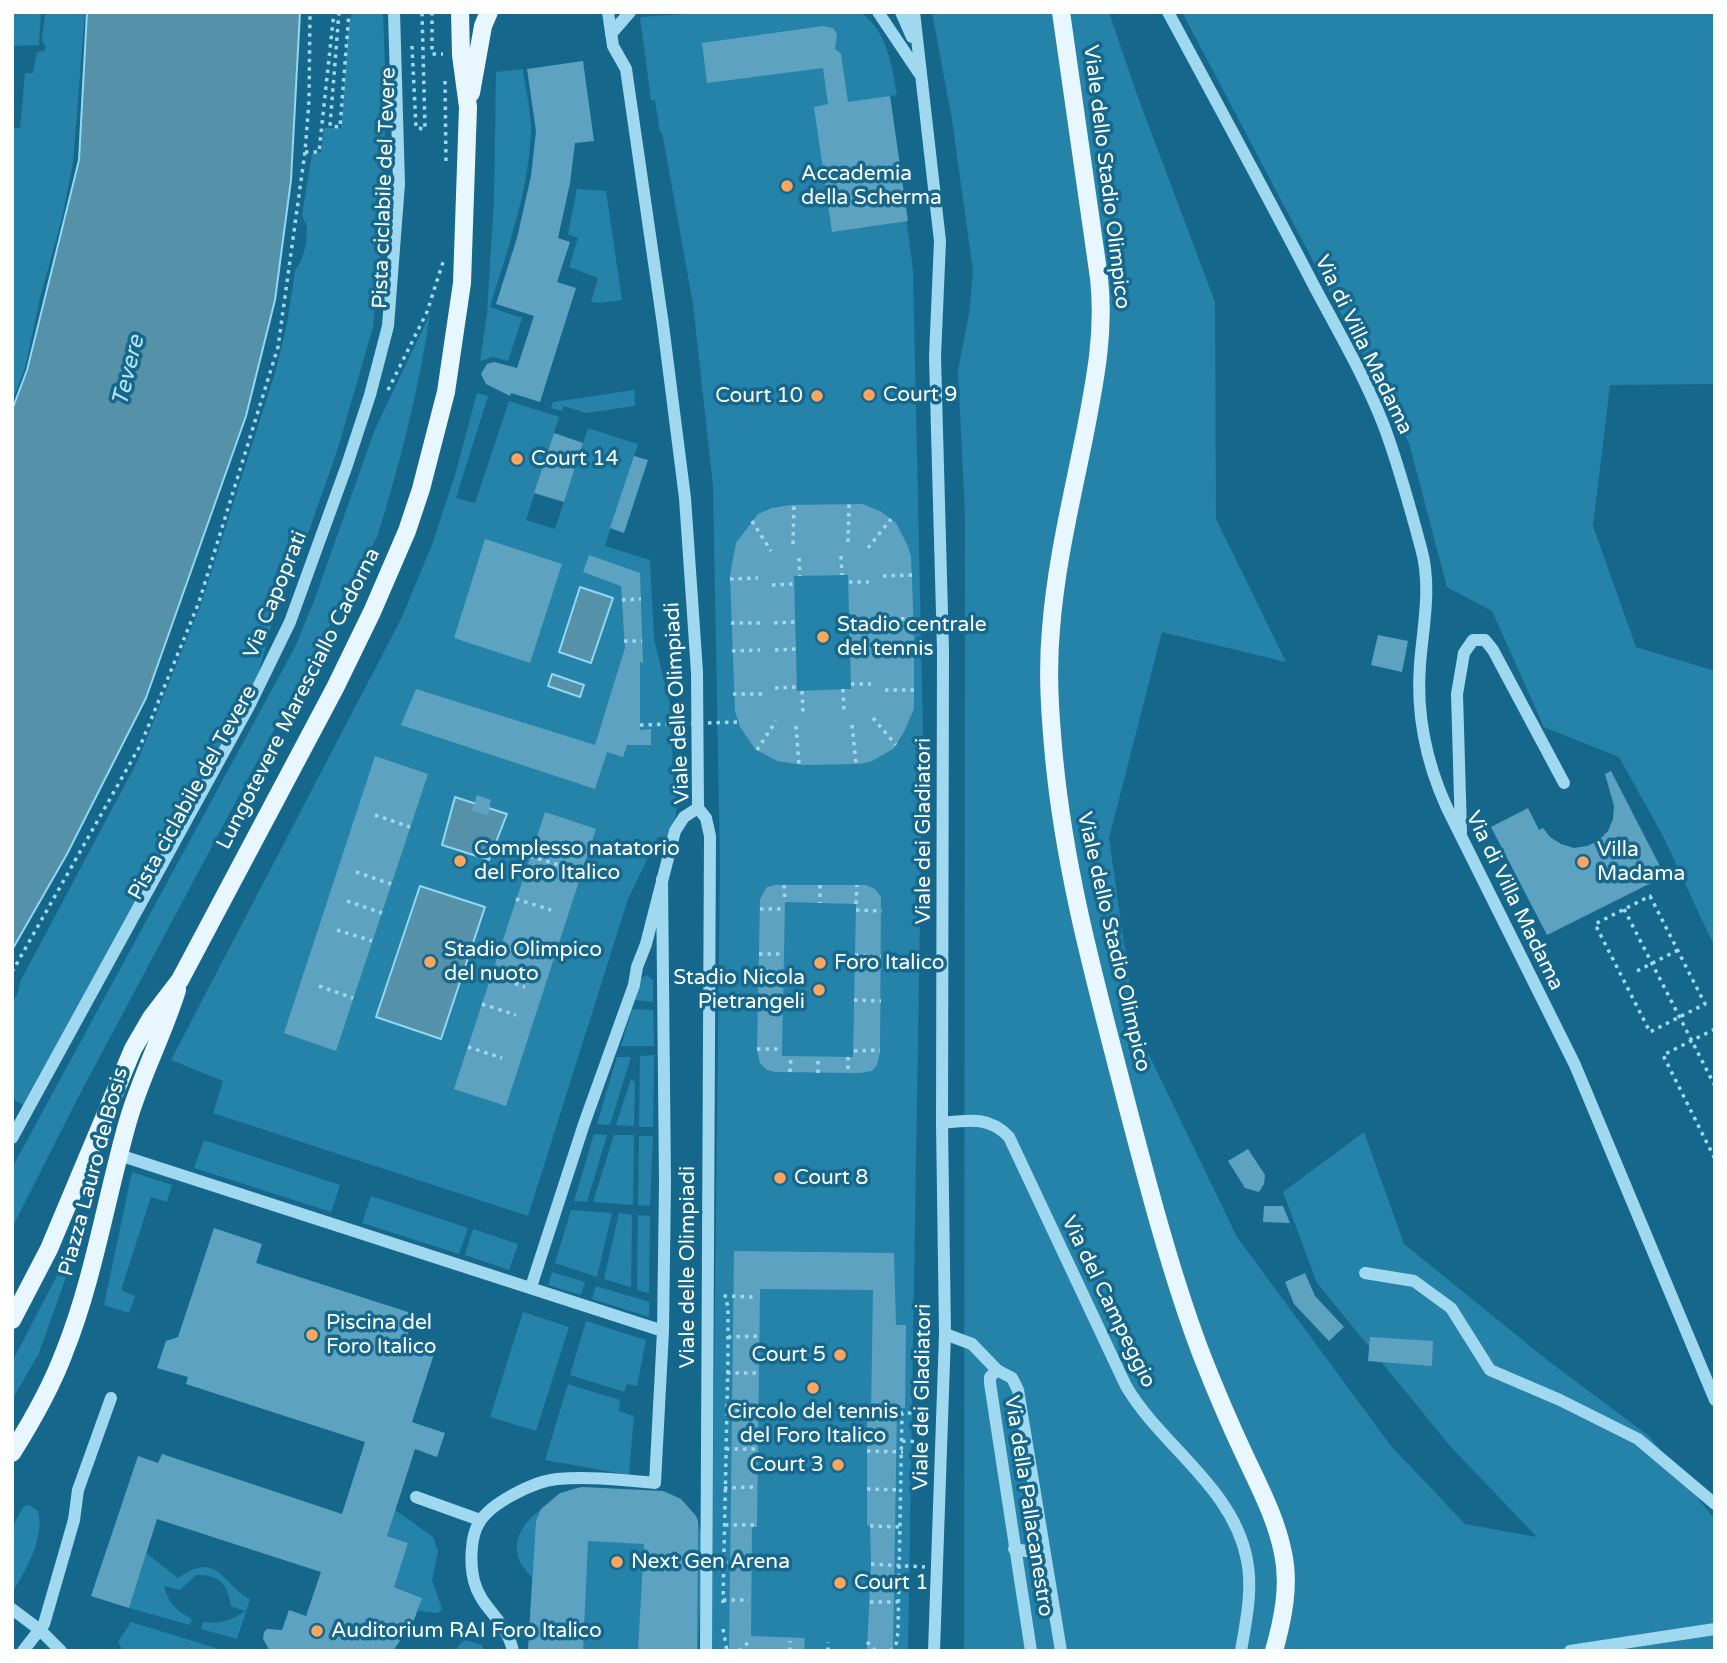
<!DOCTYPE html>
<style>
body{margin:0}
#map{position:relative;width:1727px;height:1663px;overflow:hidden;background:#15688c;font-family:"Varela Round",sans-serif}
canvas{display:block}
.frame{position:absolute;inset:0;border:14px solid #fff;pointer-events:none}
</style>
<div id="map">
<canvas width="1727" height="1663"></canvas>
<div class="frame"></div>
</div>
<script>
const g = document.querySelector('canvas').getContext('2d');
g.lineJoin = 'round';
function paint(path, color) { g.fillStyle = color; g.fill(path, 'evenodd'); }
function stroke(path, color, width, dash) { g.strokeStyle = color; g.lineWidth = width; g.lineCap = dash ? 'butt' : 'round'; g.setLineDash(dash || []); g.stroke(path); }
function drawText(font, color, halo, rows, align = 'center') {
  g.font = font + ' "Varela Round",sans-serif'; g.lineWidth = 7; g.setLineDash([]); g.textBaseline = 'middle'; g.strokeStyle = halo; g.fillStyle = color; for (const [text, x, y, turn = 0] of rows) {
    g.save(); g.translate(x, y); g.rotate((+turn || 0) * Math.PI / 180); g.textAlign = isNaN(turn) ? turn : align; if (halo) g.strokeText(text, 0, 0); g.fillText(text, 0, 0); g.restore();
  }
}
const green = new Path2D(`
 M12 12H41L39 45 12 46Z
 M45 12H85L73 163 62 218 40 298 25 368 12 402V128H20L25 73H33L37 52 44 51 46 47 42 41Z
 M352 12H383L386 94 383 193 380 257 373 327 338 448 298 562 272 623 258 675 241 712 25 1106 12 1099V1003L18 993 20 982 137 762 201 604 275 373 287 324 295 271 302 259 306 244 307 227 302 215 312 154 321 152 324 128H341L348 27Z
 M717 12H861C888 34 891 62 897 95L890 96 913 270 923 734 908 1651H711L720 862 713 486 693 304 662 132H660L655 100H651L640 17Z
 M932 12H1109L1136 92 1215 302 1216 519 1286 662 1162 632 1109 838 1136 1028 1237 1237 1391 1446 1465 1524 1537 1537 1450 1446 1317 1283 1283 1192 1364 1132 1404 1244 1551 1363 1650 1437 1715 1520V1651H964L965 517 958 370 969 314 973 271 952 120Z
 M1182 12H1715V384L1610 385 1593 526 1636 647 1715 671V948L1663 836 1619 757 1544 727 1492 611 1447 587 1409 443Z
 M523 69C525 89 532 113 531 133 528 193 507 251 490 307L522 318 508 361 493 357 480 361 487 313 494 200 496 72Z
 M577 189 606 191 622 300 599 303 591 302 598 278 569 267 578 238 568 234Z
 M430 314C419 389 400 464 377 537L82 1090 12 1228V1168L295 647 314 601 375 429Z
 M634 390 635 406 586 413 564 406 562 411 551 408 553 402Z
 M477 393 488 396 456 498 475 503 509 401 559 417 526 520 555 529 588 428 638 444 605 546 650 560 654 639 671 708 673 777 678 778V803L671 838 658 837 628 899 528 1216 213 1113 223 1081 171 1060 402 617 433 542 455 475Z
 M647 975 653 980V1002L635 1000 642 978Z
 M632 1009 653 1010 654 1046H621Z
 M654 1055 653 1127H639L640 1056Z
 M617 1057H631L610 1125 597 1124Z
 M631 1079 635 1082 634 1126 616 1125Z
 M594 1134 607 1135 587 1202 574 1201Z
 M614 1135H634L633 1205 593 1202Z
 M639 1136H653L650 1206 638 1205Z
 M204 1140 340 1185 331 1212 194 1168Z
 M132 1172 172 1185 167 1202 151 1197 121 1290 135 1296 129 1313 104 1305Z
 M371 1196 468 1228 459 1254 362 1223Z
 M571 1210 612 1213 597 1277 555 1263Z
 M619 1213 632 1215 631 1287 604 1279Z
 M638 1215 650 1216 649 1293 637 1290Z
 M473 1229 518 1244 509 1270 465 1255Z
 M63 1264 70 1266 39 1353 12 1400V1362Z
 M552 1272 585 1282 581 1295 548 1285Z
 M596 1286 649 1302V1317L592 1299Z
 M523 1312 569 1327 536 1431 490 1417Z
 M586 1321 646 1340 637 1386 627 1384 624 1392 570 1375Z
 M568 1384 620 1400 619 1411 634 1416 629 1475 545 1460Z
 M582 1487 665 1492C688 1499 701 1521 703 1544L698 1651H528L532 1577C505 1552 517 1526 543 1508 557 1498 564 1489 582 1487Z
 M29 1505 38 1511C45 1538 26 1570 12 1593V1528L23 1507Z
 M395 1510 433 1537 438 1551 432 1580 442 1609 438 1613 418 1611 421 1597 392 1586 408 1543 387 1536Z
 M146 1553 178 1578C219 1549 221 1585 250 1599L237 1639 201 1629 203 1622C220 1624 231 1621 245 1611L231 1606C227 1582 219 1575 196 1575L180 1590 164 1586C168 1603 176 1610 192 1619L190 1625 129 1608Z
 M131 1622 225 1651H123L118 1642Z
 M465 1640 482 1645 484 1651H457L458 1646Z`);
const water = new Path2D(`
 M87 12H300L291 180 275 300 246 416 146 698 67 854 12 950V410L27 370 79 160Z
 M580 587 613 598 591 663 559 652Z
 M552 674 584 685 580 697 548 686Z
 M455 797 507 814 489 860 442 845Z
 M420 886 485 907 441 1039 376 1017Z`);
const building = new Path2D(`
 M823 26 833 28 837 34 835 49 841 54 848 102 890 96 908 221 832 232 814 107 828 104 823 68 707 83 702 43Z
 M583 61 594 141 575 143 570 183 558 238 570 242 557 282 576 288 540 402 511 393 510 396 486 384 481 374 487 364 494 362 517 368 534 316 496 304 517 238 531 176 536 131 527 69Z
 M554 433 583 443 564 502 534 493Z
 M634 456 648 460 624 533 610 528Z
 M862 504 880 511 896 523 908 546 911 557 914 632V709L904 732 893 749 872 761 860 764 802 765 777 761 755 749 740 727 735 711 730 575 736 543 758 514 772 508 791 505ZM848 575 851 689 797 691 794 576Z
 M485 539 562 564 530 663 454 638Z
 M589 555 640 573 643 663 640 662V730L651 729V745H627L623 757 607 752 595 789 401 725 416 689 595 745 625 648 621 586 583 572Z
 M1378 635 1408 641 1402 672 1371 665Z
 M375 756 428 774 336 1051 284 1033Z
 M1611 771 1665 876 1547 935 1491 827 1528 808 1539 830 1543 828 1550 837 1561 844 1574 848 1587 846 1598 841 1608 831 1613 819 1614 806 1605 774Z
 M477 795 491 800 488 815 472 811Z
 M545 812 596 829 506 1106 454 1089Z
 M775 885H866L875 889 881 897 880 1052 877 1065 872 1071 860 1073 775 1072 767 1070 760 1063 757 1049 760 899 767 887ZM785 902 856 904 853 1057 782 1056Z
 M1248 1149 1265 1175 1264 1184 1259 1192 1245 1188 1228 1161Z
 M1264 1206H1283L1290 1223 1263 1222Z
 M214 1228 262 1244 256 1263 414 1314 405 1344 434 1354 412 1422 445 1433 437 1457 415 1449 387 1536 408 1543 394 1587 422 1598 414 1620 393 1651H270L263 1639 264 1632 267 1629 282 1630 289 1610 306 1616 321 1572 157 1519 129 1608 91 1596 138 1456 158 1463 162 1454 342 1514 365 1442 186 1384 188 1377 157 1368 166 1341 178 1337Z
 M734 1251 894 1253 896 1325H906L905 1408H897L893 1651H867L871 1564 870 1525 867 1526V1413H871L873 1290 760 1289 757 1527H752L751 1636 805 1638 804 1651H729Z
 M1305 1273 1315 1296 1344 1327 1329 1341 1294 1304 1285 1282Z
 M1370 1337 1433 1341 1432 1366 1368 1361Z
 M582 1487 663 1491 681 1499 696 1516 698 1521 697 1651H638L644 1544 588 1541 583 1651H528L536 1521 541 1509 560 1493Z`);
const path = new Path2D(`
 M339 12 330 126 340 127 349 12
 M432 12V54H443
 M412 46 416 128 425 129 422 12
 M445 81 446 164
 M305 152H319L334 12
 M388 390 427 312 444 259
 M752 521 771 551
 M848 542 849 504
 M793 544 794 505
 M868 548 891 519
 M841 556 842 575
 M799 558 800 576
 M883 576 913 575
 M730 579 758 578
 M849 582H869
 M772 585 794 584
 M622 600 641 599
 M884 620 914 618
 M850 621 870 620
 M731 623H760
 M774 623 795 622
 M624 641H642
 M884 647 915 646
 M850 648H870
 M775 650 796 649
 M732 651 760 650
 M851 684H871
 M775 688 797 687
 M843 689 844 712
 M885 690H916
 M802 691 803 713
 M733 694H762
 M873 718 896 745
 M852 725 856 764
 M796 726 799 765
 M757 750 776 721
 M375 815 410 827
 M530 856 565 867
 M356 872 391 884
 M784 885 785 902
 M820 885V903
 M1650 896 1705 1004 1650 1032 1595 924Z
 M516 899 551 910
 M347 901 382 913
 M856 904 857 885
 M760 909H785
 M1624 909 1715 1086
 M856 910 882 911
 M337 930 372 941
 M501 946 535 957
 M759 954H784
 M855 955 881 956
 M1637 971 1678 950
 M12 972 141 744 199 602 278 347 305 152 309 101 310 12
 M491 975 525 987
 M319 986 353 998
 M758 1000H783
 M854 1000 881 1001
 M482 1004 516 1015
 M1715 1029 1663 1055 1715 1159
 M468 1047 502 1058
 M757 1049H782
 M854 1051 880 1050
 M848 1057V1073
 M790 1072 791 1056
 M818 1073V1056
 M728 1337 758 1336
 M727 1373H758
 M727 1411H757
 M902 1441 928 1442
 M726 1449H756
 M867 1451 903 1452
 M724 1488 756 1487
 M867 1489 901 1490
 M725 1525H756
 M870 1526 900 1527
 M724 1562 749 1563
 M871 1564 925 1567
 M723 1600H749
 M870 1602H898
 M723 1603 728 1357V1307L725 1296 756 1297
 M723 1629 727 1651
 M867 1642 876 1651
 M739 1651 751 1640
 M790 1651V1641
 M828 1651V1642
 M890 1651 896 1645 898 1632 902 1413H930`);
const minor = new Path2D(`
 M608 12 613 46 626 69 663 325 685 498 697 672 698 808 706 818 710 836 706 1651
 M878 12 919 73
 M901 12 912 37
 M914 12 940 241 935 357 943 650 942 1123 945 1334 934 1651
 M1168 12C1217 103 1266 193 1313 284 1338 331 1365 377 1384 426 1399 466 1410 507 1421 548 1432 586 1423 626 1420 664 1416 715 1426 762 1447 808L1575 1065 1715 1400
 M611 34 630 12
 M1461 832 1457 694 1464 653 1473 640H1485L1493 650 1564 783
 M942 1123C968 1120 990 1116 1009 1137L1126 1386C1162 1447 1233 1487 1247 1560 1253 1590 1246 1621 1241 1651
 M12 1138 249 706 290 622 347 465 370 395 388 326 399 184 394 12
 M119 1155 663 1331
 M1365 1273 1414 1281 1451 1308 1490 1370 1560 1400 1638 1439 1715 1504
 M531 1287 584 1124 634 985 637 967 646 944 675 831 684 817 698 808
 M945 1334 972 1344 997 1370
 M416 1497 480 1520
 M1014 1549 1044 1554
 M12 1609 40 1630 61 1651
 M23 1651 44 1624 74 1520 78 1490 111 1398
 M513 1651C506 1619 481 1609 474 1581 470 1565 470 1537 479 1523 490 1503 535 1481 557 1479 589 1476 623 1480 655 1483L663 1331 665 1183 662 879
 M1031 1651 990 1383V1377L997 1370 1012 1378 1018 1390 1061 1651
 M1570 1651 1715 1629`);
const major = new Path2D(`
 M1061 12 1099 278C1105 332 1095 381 1085 433 1072 498 1056 563 1051 629 1047 672 1050 714 1054 757 1065 874 1096 984 1125 1097 1147 1181 1171 1275 1202 1356 1215 1389 1229 1422 1244 1454 1259 1486 1276 1518 1283 1553 1290 1585 1283 1619 1274 1651
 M471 93 483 26 489 12
 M12 1320 49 1249 133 1049 151 1018 180 980 335 688 372 612 407 531 421 489 446 392 462 283 468 107 461 55 460 12
 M12 1453C32 1421 51 1388 64 1353 94 1278 106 1198 128 1121 141 1076 163 1035 177 990`);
const pathBridge = new Path2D(`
 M640 725 738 722`);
const markers = [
 [787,186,7,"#ffa65e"],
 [869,395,7,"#ffa65e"],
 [817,396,7,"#ffa65e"],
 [517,459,7,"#ffa65e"],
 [823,637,7,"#ffa65e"],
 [460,861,7,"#ffa65e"],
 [1583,862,7,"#ffa65e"],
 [430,962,7,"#ffa65e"],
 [820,963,7,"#ffa65e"],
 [819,990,7,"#ffa65e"],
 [780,1178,7,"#ffa65e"],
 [312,1335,7,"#ffa65e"],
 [840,1355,7,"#ffa65e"],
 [813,1388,7,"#ffa65e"],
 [838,1465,7,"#ffa65e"],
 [617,1562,7,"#ffa65e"],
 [840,1583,7,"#ffa65e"],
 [317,1631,7,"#ffa65e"]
];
const poiNames = [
 ["Accademia",801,174],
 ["della Scherma",801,198],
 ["Court 9",883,395],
 ["Court 10",803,396,"right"],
 ["Court 14",531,459],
 ["Stadio centrale",837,625],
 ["del tennis",837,649],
 ["Complesso natatorio",474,849],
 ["del Foro Italico",474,873],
 ["Villa",1597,850],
 ["Madama",1597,874],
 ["Stadio Olimpico",444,950],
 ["del nuoto",444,974],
 ["Foro Italico",834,963],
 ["Stadio Nicola",805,978,"right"],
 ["Pietrangeli",805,1002,"right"],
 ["Court 8",794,1178],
 ["Piscina del",326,1323],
 ["Foro Italico",326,1347],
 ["Court 5",826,1355,"right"],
 ["Circolo del tennis",813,1412,"center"],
 ["del Foro Italico",813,1436,"center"],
 ["Court 3",824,1465,"right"],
 ["Next Gen Arena",631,1562],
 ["Court 1",854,1583],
 ["Auditorium RAI Foro Italico",331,1631]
];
const streetNames = [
 ["Viale dello Stadio Olimpico",1106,177,83],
 ["Pista ciclabile del Tevere",385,188,-88],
 ["Via di Villa Madama",1363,345,64],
 ["Via Capoprati",276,595,-68],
 ["Lungotevere Maresciallo Cadorna",299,699,-63],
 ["Viale delle Olimpiadi",678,703,-93],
 ["Pista ciclabile del Tevere",193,793,-61],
 ["Viale dei Gladiatori",924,831,-90],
 ["Via di Villa Madama",1514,901,64],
 ["Viale dello Stadio Olimpico",1113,942,77],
 ["Piazza Lauro de Bosis",94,1172,-75],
 ["Viale delle Olimpiadi",688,1267,-90],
 ["Via del Campeggio",1108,1302,64],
 ["Viale dei Gladiatori",923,1397,-89],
 ["Via della Pallacanestro",1028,1506,81]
];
const waterNames = [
 ["Tevere",129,371,-76]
];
paint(green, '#2582a9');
paint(water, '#5691aa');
stroke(water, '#91d8f2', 2);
paint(building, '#5da3c1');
stroke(path, '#9fd8ef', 3.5, [3.5, 5]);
stroke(minor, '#9fd8ef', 12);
stroke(major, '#e8f7ff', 18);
stroke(pathBridge, '#9fd8ef', 3.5, [3.5, 5]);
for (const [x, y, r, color] of markers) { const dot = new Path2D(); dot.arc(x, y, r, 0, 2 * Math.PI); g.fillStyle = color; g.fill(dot); stroke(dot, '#15688c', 2.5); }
drawText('21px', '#fff', '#15688c', poiNames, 'left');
drawText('21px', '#fff', '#15688c', streetNames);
drawText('italic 23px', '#b3e4f8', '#15688c', waterNames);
</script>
